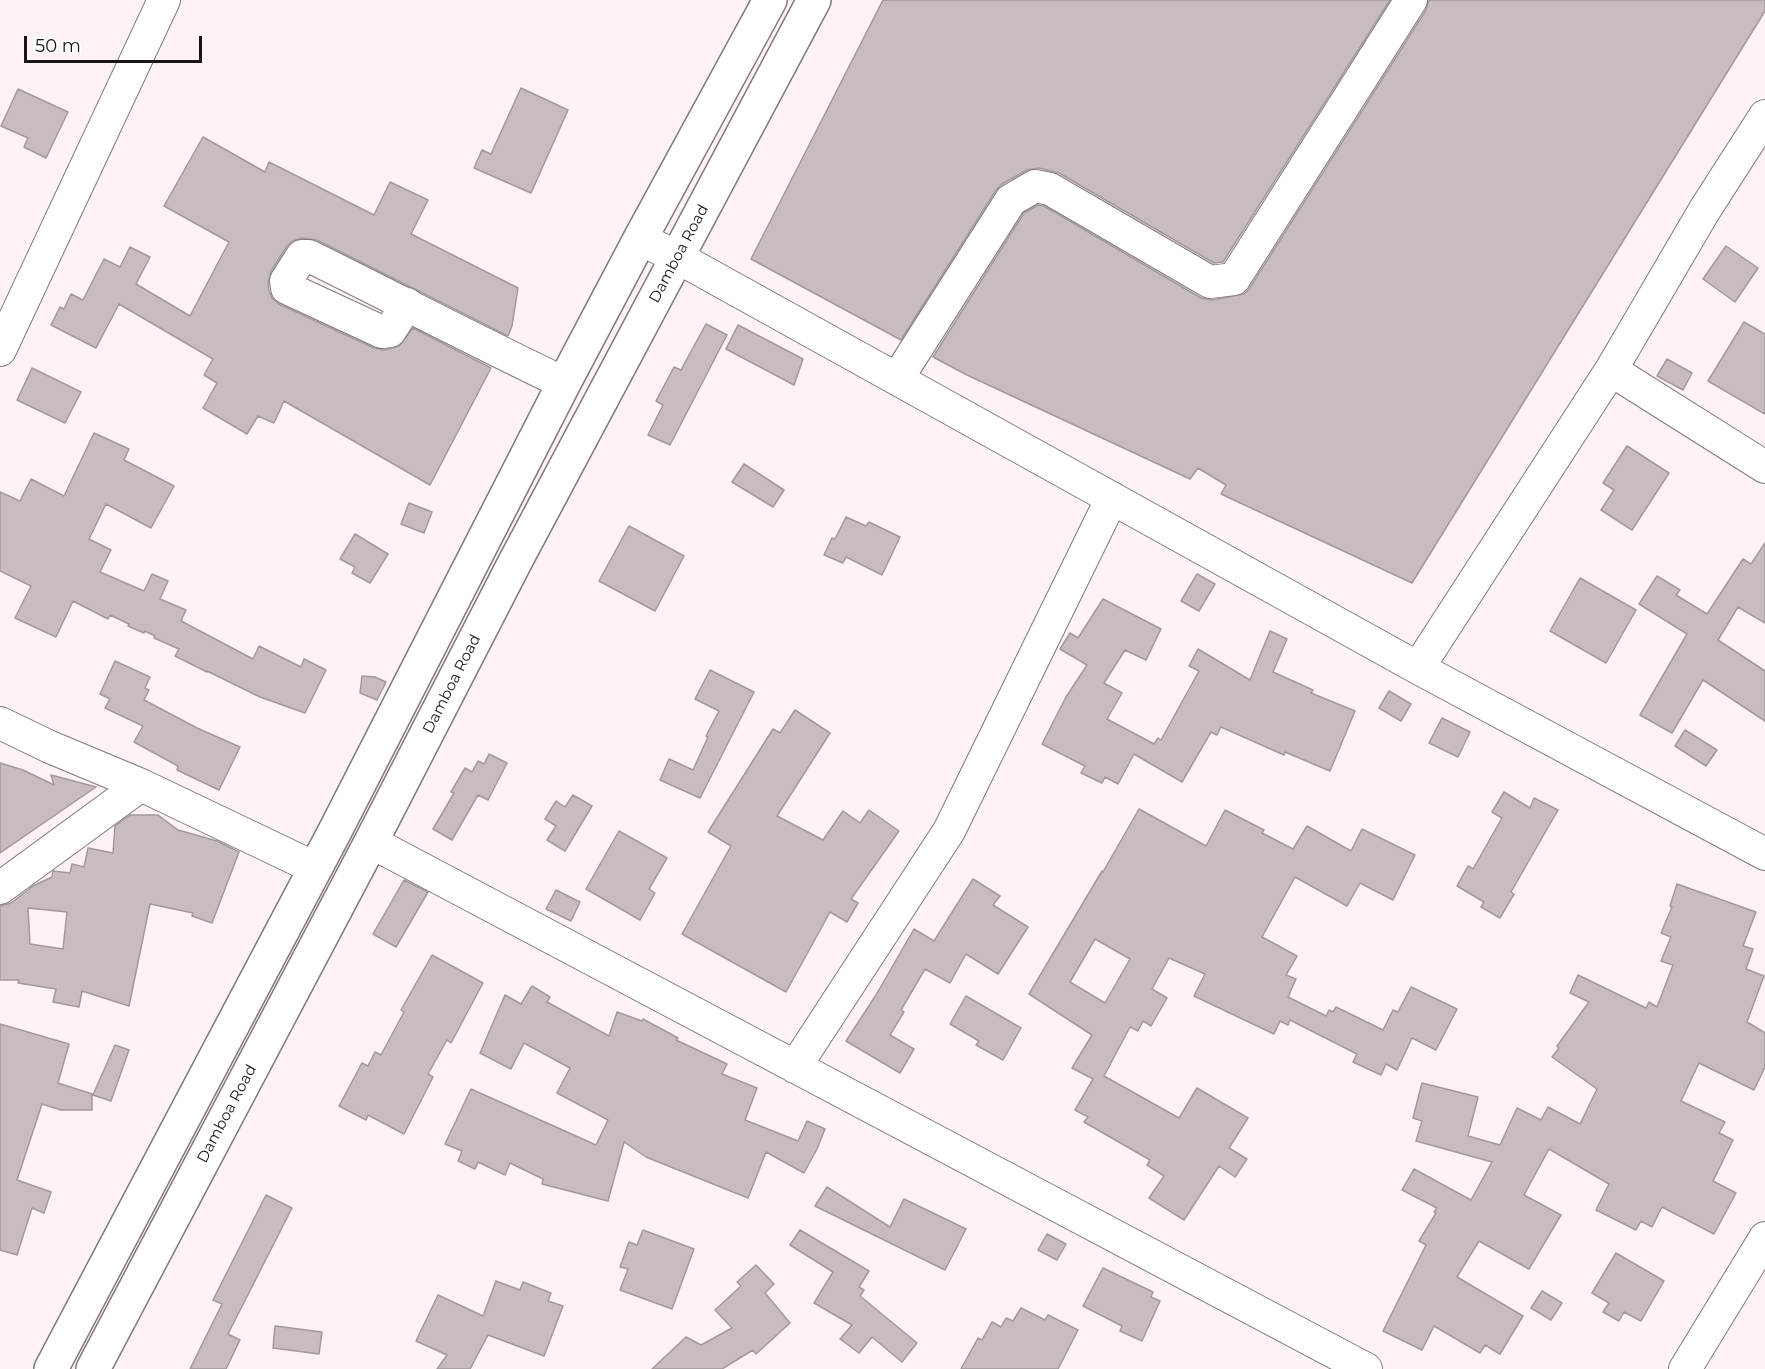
<!DOCTYPE html>
<style>
body{margin:0}
#map{position:relative;width:1765px;height:1369px;overflow:hidden;background:#fdf2f4;font-family:Montserrat,sans-serif}
canvas{display:block}
.scale{position:absolute;left:24px;top:36px;width:178px;height:27px;box-sizing:border-box;border:3px solid #1a1617;border-top:0;padding-left:8px;font-size:18px;line-height:21px;white-space:nowrap;color:#1a1617;-webkit-text-stroke:4px #fff;paint-order:stroke}
</style>
<div id="map">
<canvas width="1765" height="1369"></canvas>
<div class="scale">50 m</div>
</div>
<script>
const g = document.querySelector('canvas').getContext('2d');
g.lineJoin = 'round';
function paint(path, color) { g.fillStyle = color; g.fill(path, 'evenodd'); }
function stroke(path, color, width, dash) { g.strokeStyle = color; g.lineWidth = width; g.lineCap = dash ? 'butt' : 'round'; g.setLineDash(dash || []); g.stroke(path); }
function drawText(font, color, halo, rows, align = 'center') {
  g.font = font + ' Montserrat,sans-serif'; g.lineWidth = 4.5; g.setLineDash([]); g.textBaseline = 'middle'; g.strokeStyle = halo; g.fillStyle = color; for (const [text, x, y, turn = 0] of rows) {
    g.save(); g.translate(x, y); g.rotate((+turn || 0) * Math.PI / 180); g.textAlign = isNaN(turn) ? turn : align; if (halo) g.strokeText(text, 0, 0); g.fillText(text, 0, 0); g.restore();
  }
}
const building = new Path2D(`
 M883 0H1390L1223 262 1214 263 1059 173 1039 168 1027 170 1002 184 996 190 901 340 751 259Z
 M1429 0H1765V11L1412 583 1221 494 1226 485 1198 468 1190 479 967 375 933 357 1024 213 1038 205 1044 206 1201 298 1212 300 1244 294 1249 289 1426 10Z
 M521 88 568 110 531 193 474 168 482 150 491 154Z
 M18 89 68 112 46 158 24 147 28 138 1 126Z
 M203 137 265 172 269 162 374 215 390 182 428 200 411 234 518 288 512 326 508 336 317 240 302 238 293 241 287 246 271 271 268 283 269 291 272 298 279 304 374 348 384 350 399 346 413 328 491 368 430 485 284 401 274 423 258 416 247 434 203 408 217 383 204 375 213 359 119 304 96 348 51 325 60 307 64 309 71 294 83 300 104 259 120 267 130 247 150 257 136 284 190 316 229 242 164 206Z
 M1726 246 1758 268 1735 302 1703 279Z
 M1744 322 1765 334V414L1708 381Z
 M706 324 727 335 670 445 648 435 663 405 656 401 674 367 681 370Z
 M738 325 803 359 794 385 726 349Z
 M1667 359 1692 373 1683 390 1657 376Z
 M32 368 81 392 65 423 17 400Z
 M94 433 129 449 124 460 174 486 151 528 106 504 89 539 111 550 100 572 144 591 152 574 168 581 160 599 186 610 181 621 253 659 259 646 301 667 304 659 326 670 305 713 260 697 207 671V672L175 656 179 649 154 638 155 636 145 631 144 633 128 626 129 624 110 615 108 619 73 601 56 637 15 618 31 586 0 571V492L20 501 31 479 64 496Z
 M1627 446 1669 473 1632 530 1601 510 1614 490 1603 483Z
 M744 464 784 490 773 507 732 482Z
 M409 503 432 512 424 533 401 524Z
 M846 517 866 526 869 522 900 537 882 575 846 557 843 563 824 555 832 538 835 539Z
 M629 526 684 556 655 611 599 581Z
 M355 534 388 554 370 583 352 573 355 567 340 559Z
 M1765 543V623L1738 607 1718 640 1765 671V721L1703 680 1672 733 1640 715 1687 634 1639 604 1657 576 1680 590 1676 595 1707 614 1743 559 1751 564Z
 M1197 574 1215 584 1199 611 1181 601Z
 M1580 578 1636 610 1606 663 1550 631Z
 M1103 599 1161 629 1146 660 1125 650 1104 683 1122 693 1107 719 1154 744 1158 738 1161 740 1199 671 1189 666 1198 649 1250 680 1270 631 1287 639 1273 672 1313 690 1311 693 1355 711 1330 771 1285 752 1284 755 1221 727 1217 735 1211 732 1182 782 1134 754 1118 784 1105 777 1102 783 1081 773 1085 766 1042 744 1066 697 1087 665 1060 649 1070 633 1078 638Z
 M115 661 150 677 145 688 149 690 144 700 197 728 240 747 219 790 177 770 178 766 134 742 143 726 105 708 110 699 100 694Z
 M710 670 754 692 700 798 660 780 669 759 693 770 708 737 706 736 719 711 695 699Z
 M362 676 375 677 386 682 377 700 360 693Z
 M1389 691 1411 704 1401 721 1379 708Z
 M795 710 830 733 777 816 823 840 843 811 860 823 869 810 899 831 851 899 858 903 847 922 830 912 786 992 682 934 731 846 708 832 773 729 780 733Z
 M1442 718 1470 732 1458 757 1429 743Z
 M1685 730 1717 750 1706 766 1675 746Z
 M489 754 507 763 488 800 478 795 452 840 433 829 454 793 451 792 465 768 472 772 478 761 484 764Z
 M0 763 23 770 54 785 51 775 96 787 0 853Z
 M1504 792 1530 808 1534 798 1558 810 1511 892 1514 894 1500 918 1481 907 1484 902 1457 886 1468 866 1473 869 1502 818 1492 812Z
 M573 795 592 806 565 851 547 840 556 826 545 819 556 801 565 807Z
 M1139 809 1206 846 1225 810 1264 830 1262 833 1293 849 1307 826 1351 851 1362 829 1415 855 1393 900 1360 883 1347 906 1295 877 1262 937 1297 956 1286 975 1296 979 1288 997 1326 1016 1329 1010 1333 1012 1336 1007 1383 1030 1393 1010 1398 1012 1411 987 1457 1009 1436 1050 1412 1038 1397 1070 1386 1064 1381 1075 1353 1062 1357 1054 1290 1020 1288 1025 1280 1021 1274 1034 1194 996 1205 974 1169 958 1152 989 1167 998 1151 1026 1143 1021 1138 1031 1130 1027 1104 1076 1179 1118 1197 1088 1248 1118 1229 1148 1247 1159 1235 1177 1219 1166 1184 1220 1149 1198 1164 1176 1147 1165 1150 1160 1084 1122 1088 1117 1075 1110 1093 1079 1072 1068 1092 1035 1029 994 1102 871 1103 872ZM1095 939 1130 959 1105 1003 1070 982Z
 M130 815H158L178 830 217 841 239 852 212 923 192 916 193 913 150 904 129 1006 82 991 79 1007 53 1002 56 989 18 983 19 980H0V906L11 903 33 886 52 877 53 871 70 873 72 864 84 867 88 848 113 853 115 826ZM28 908 67 912 63 949 30 944Z
 M619 831 667 858 649 889 655 893 640 920 586 889Z
 M973 879 1000 896 993 905 1028 927 998 974 966 954 950 983 925 969 901 1010 904 1012 890 1035 914 1049 900 1073 846 1041 876 995 914 929 934 941Z
 M404 880 428 892 396 947 373 934Z
 M1677 884 1756 912 1743 946 1753 949 1746 969 1764 976 1747 1022 1765 1033V1067L1754 1090 1699 1063 1681 1101 1725 1122 1719 1133 1733 1140 1713 1181 1736 1193 1714 1234 1662 1207 1652 1227 1641 1221 1636 1230 1596 1210 1609 1184 1549 1149 1524 1195 1561 1215 1529 1269 1479 1241 1457 1277 1523 1316 1500 1354 1485 1345 1480 1353 1434 1326 1422 1350 1383 1331 1426 1245 1419 1241 1436 1213 1434 1212 1437 1208 1402 1190 1414 1169 1471 1200 1492 1162 1416 1141 1422 1121 1413 1118 1422 1083 1478 1097 1468 1136 1500 1145 1517 1108 1541 1120 1548 1107 1580 1124 1597 1089 1552 1057 1559 1048 1557 1046 1589 1002 1570 993 1578 975 1646 1008 1649 1002 1657 1007 1673 965 1661 961 1671 937 1661 933 1672 907 1670 906Z
 M556 890 580 902 571 921 546 909Z
 M432 955 483 983 451 1043 447 1040 428 1074 433 1077 404 1134 368 1115 366 1120 339 1106 362 1063 368 1066 375 1052 381 1055 404 1012 401 1010Z
 M532 986 550 997 547 1002 609 1036 617 1012 642 1021 643 1019 678 1038 676 1040 727 1064 722 1074 757 1088 745 1120 798 1141 807 1121 825 1129 817 1149 804 1173 766 1152 748 1198 646 1157 624 1142 608 1201 542 1184 543 1179 510 1163 505 1175 478 1162 475 1169 458 1161 462 1151 445 1144 471 1089 596 1145 608 1120 557 1093 570 1068 524 1043 511 1069 480 1053 505 995 521 1004Z
 M966 996 1021 1028 1003 1060 976 1045 979 1041 950 1024Z
 M0 1024 69 1044 58 1083 92 1094V1110H61L42 1104 17 1180 51 1192 44 1213 32 1208 17 1255 0 1250Z
 M115 1045 129 1050 111 1101 93 1095Z
 M827 1187 890 1227 904 1199 966 1229 945 1270 815 1206Z
 M266 1195 292 1208 228 1334 240 1340 226 1369H190L222 1304 213 1300Z
 M643 1230 694 1249 672 1309 620 1290 628 1269 620 1267 629 1242 637 1245Z
 M800 1230 869 1271 859 1287 864 1290 860 1296 917 1343 902 1362 872 1337 859 1353 840 1339 852 1325 814 1303 833 1272 790 1245Z
 M1047 1234 1066 1244 1057 1260 1038 1250Z
 M1616 1253 1664 1281 1641 1321 1624 1312 1619 1321 1603 1312 1609 1303 1592 1293Z
 M756 1265 774 1284 765 1293 790 1323 756 1354 753 1350 722 1369H652L686 1337 701 1345 732 1328 715 1310 741 1286 737 1282Z
 M1103 1268 1153 1292 1151 1297 1160 1301 1142 1341 1120 1331 1122 1326 1083 1306Z
 M496 1281 520 1290 523 1282 551 1293 548 1301 563 1306 544 1356 488 1335 470 1369H437L447 1355 416 1341 438 1295 483 1316Z
 M1542 1291 1562 1303 1551 1320 1531 1308Z
 M1021 1308 1045 1320 1048 1315 1078 1330 1058 1369H961L978 1338 982 1340 992 1322 1001 1327 1006 1318 1013 1321Z
 M275 1326 322 1332 319 1354 273 1348Z`);
const minor = new Path2D(`
 M640 239 677 257 1418 668 1765 854
 M407 304 390 331 382 332 287 288 286 281 302 256H309C394 298 478 342 564 383
 M0 350 164 0
 M1611 370 1765 467
 M897 379 1011 200 1035 186 1050 189 1210 282 1234 279 1411 0
 M1418 668 1611 370 1704 211 1765 116
 M0 723 50 747 141 785 315 868
 M371 842 1366 1369
 M0 888 141 785
 M795 1067 949 831 1112 498
 M1685 1369 1765 1238`);
const major = new Path2D(`
 M51 1369 335 831 564 383 640 239 770 0
 M93 1369 371 842 515 562 814 0`);
const streetNames = [
 ["Damboa Road",679,254,-62],
 ["Damboa Road",452,684,-63],
 ["Damboa Road",227,1114,-62]
];
paint(building, '#c7bdbe');
stroke(building, '#a3999a', 1.5);
stroke(minor, '#82797a', 34);
stroke(major, '#82797a', 36);
stroke(minor, '#fff', 32);
stroke(major, '#fff', 33);
drawText('15px', '#1a1617', '#fff', streetNames);
</script>
